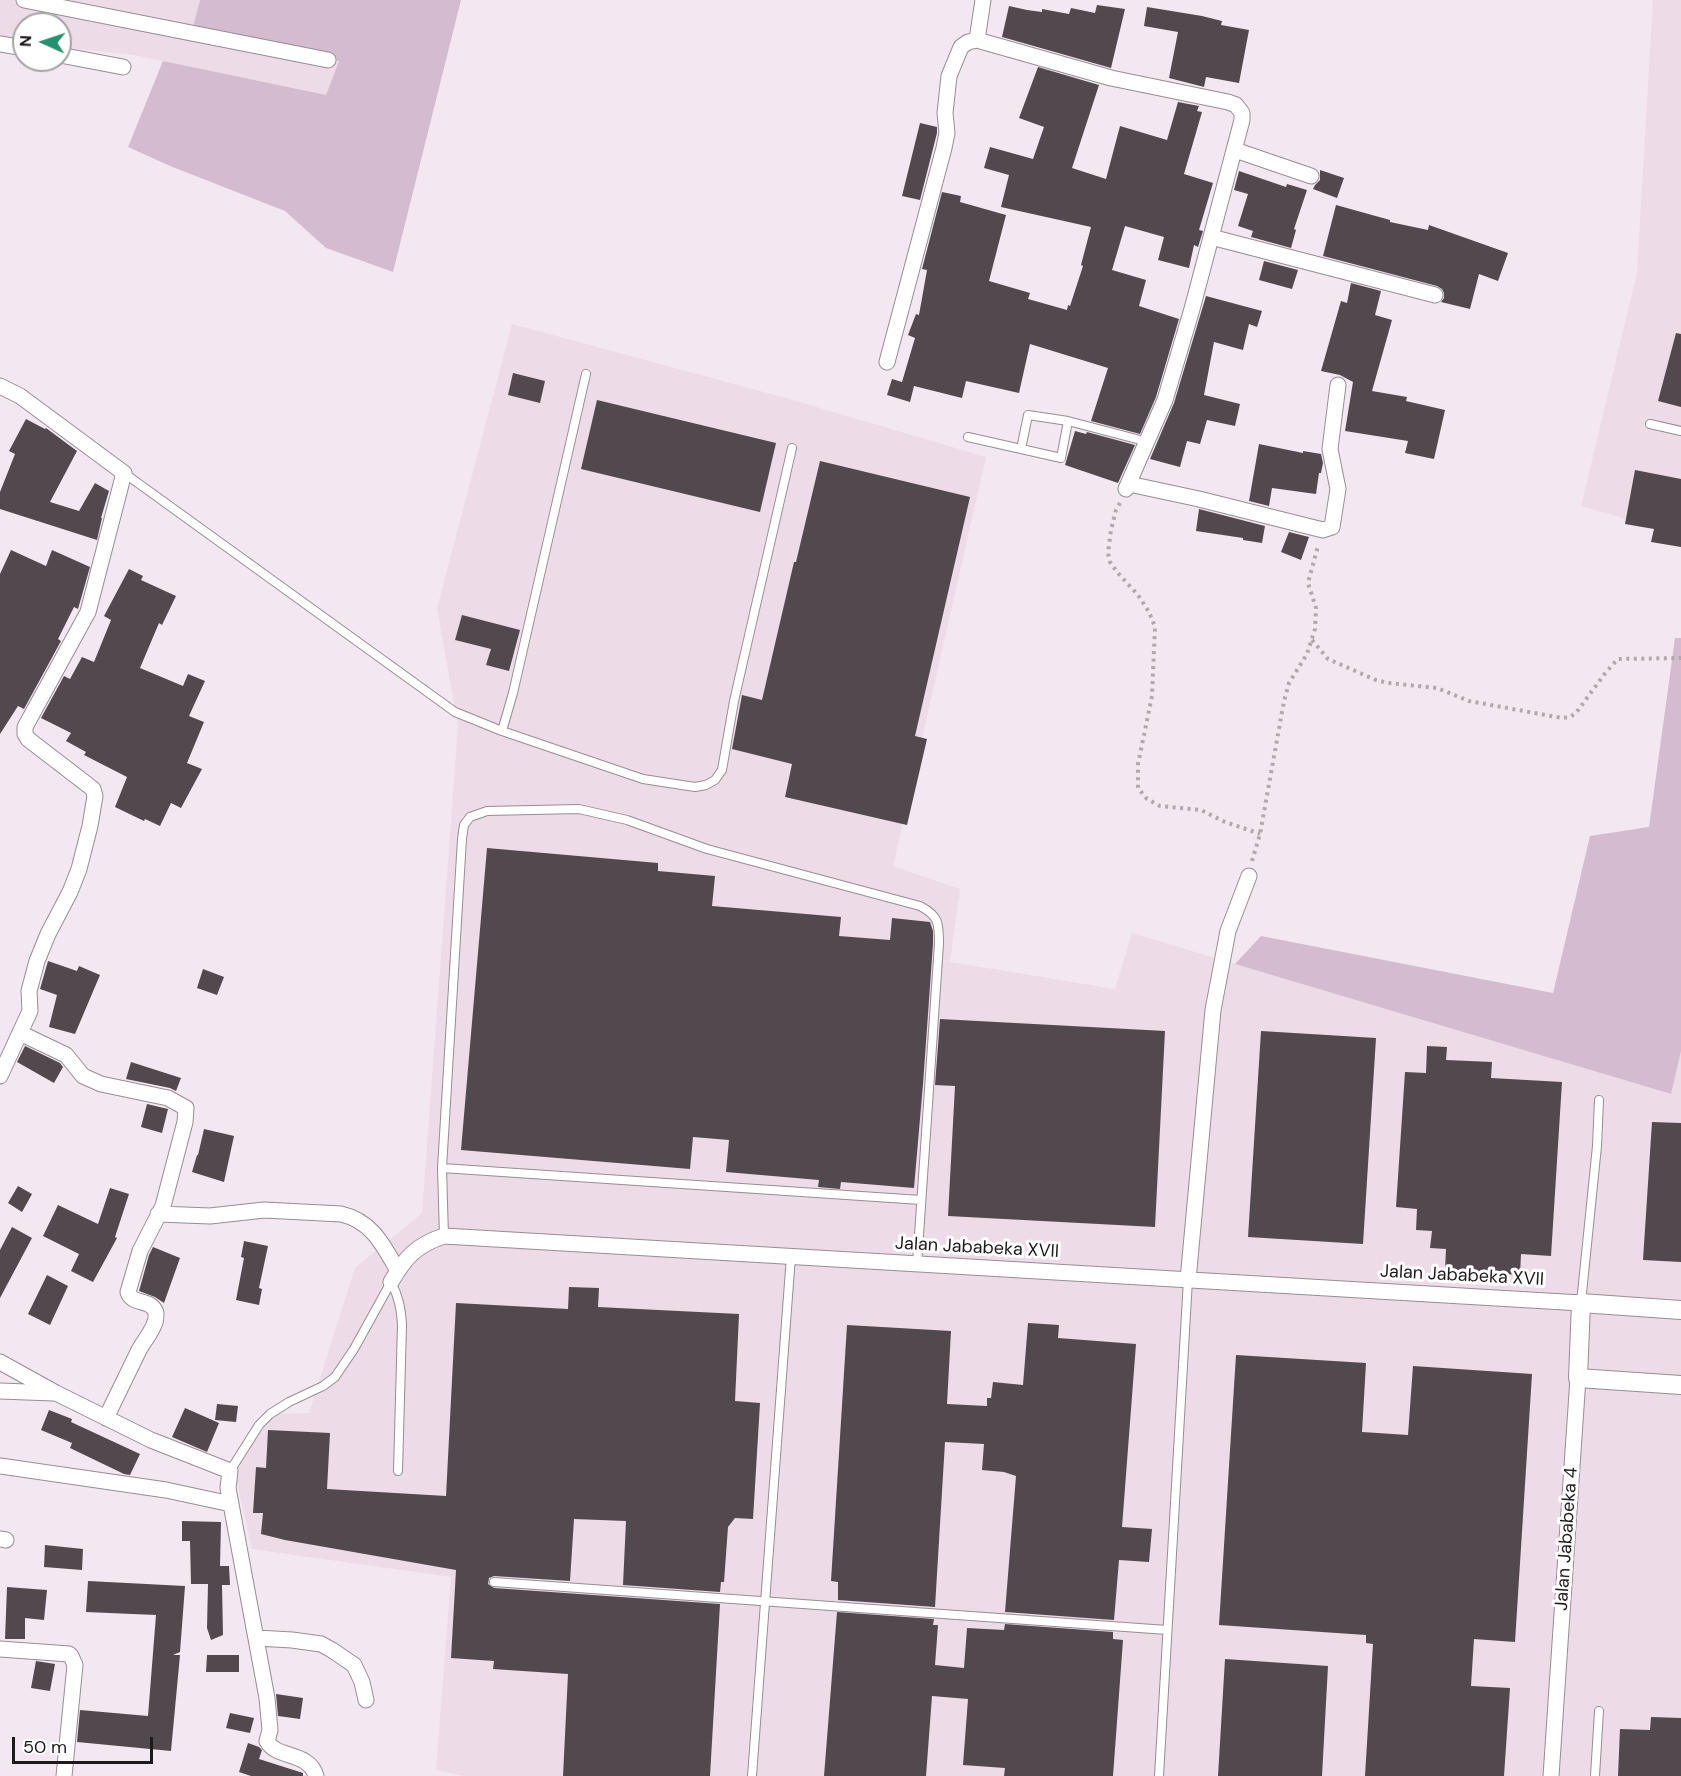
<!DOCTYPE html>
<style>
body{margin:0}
#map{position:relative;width:1681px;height:1776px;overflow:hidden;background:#f3e8f1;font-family:"DM Sans",sans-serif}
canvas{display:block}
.north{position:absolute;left:12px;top:12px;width:60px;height:60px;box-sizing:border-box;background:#fff;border:2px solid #a5a3a4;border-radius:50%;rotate:273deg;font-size:16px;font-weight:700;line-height:24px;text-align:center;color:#1d191c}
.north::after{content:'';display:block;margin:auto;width:21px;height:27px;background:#27906e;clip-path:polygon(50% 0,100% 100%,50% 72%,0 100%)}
.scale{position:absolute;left:12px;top:1737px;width:141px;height:27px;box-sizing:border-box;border:3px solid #1d191c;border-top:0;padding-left:8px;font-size:18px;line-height:21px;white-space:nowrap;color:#1d191c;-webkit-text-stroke:4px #fff;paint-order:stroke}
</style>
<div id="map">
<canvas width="1681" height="1776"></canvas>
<div class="north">N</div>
<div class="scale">50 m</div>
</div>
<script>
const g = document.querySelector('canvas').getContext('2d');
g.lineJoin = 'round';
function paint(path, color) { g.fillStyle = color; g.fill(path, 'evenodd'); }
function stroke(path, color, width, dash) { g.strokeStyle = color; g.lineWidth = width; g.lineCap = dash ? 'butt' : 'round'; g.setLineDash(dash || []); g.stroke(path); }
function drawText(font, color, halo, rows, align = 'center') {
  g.font = font + ' "DM Sans",sans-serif'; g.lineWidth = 6; g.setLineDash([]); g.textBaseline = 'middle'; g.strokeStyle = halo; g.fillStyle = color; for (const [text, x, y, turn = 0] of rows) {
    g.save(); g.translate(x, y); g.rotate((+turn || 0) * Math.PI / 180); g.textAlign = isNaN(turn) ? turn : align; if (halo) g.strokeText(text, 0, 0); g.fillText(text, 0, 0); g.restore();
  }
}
const built = new Path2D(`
 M0 0H200L193 27 339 61 326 96 134 55 60 47V24H24V44L0 41Z
 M1653 0H1681V535L1581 506 1637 273Z
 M512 324 786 398 986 457 893 866 960 889 950 962 1115 989 1132 933 1670 1094 1681 1051V1776H464L436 1770 451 1577 252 1549 236 1478 247 1434 270 1414 309 1413 355 1268 422 1213 458 726 437 608Z`);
const green = new Path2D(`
 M200 0H461L393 272 326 248 285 211 170 166 128 147 163 61 326 95 339 61 193 27Z
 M1675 638H1681V1051L1671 1094 1235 964 1261 936 1553 993 1590 836 1649 827Z`);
const building = new Path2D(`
 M1097 5 1125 9 1111 68 1002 37 1009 6 1027 10 1042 12V9L1069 14 1071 8 1095 13Z
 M1147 7 1202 16 1222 21 1221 25 1249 30 1239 83 1206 77 1204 87 1169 78 1178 32 1144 26Z
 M1038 67 1099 85 1072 168 1106 179 1120 126 1167 140 1178 102 1199 106 1197 111 1202 112 1184 174 1213 183 1199 230 1203 231 1198 247 1194 245 1189 268 1158 260 1164 237 1125 226 1112 270 1146 280 1139 306 1179 319 1156 397 1140 434 1091 421 1108 368 1030 344 1019 393 966 381 962 398 914 386 910 402 887 395 892 379 902 382 915 338 908 335 916 314 919 315 927 270 922 269 942 192 961 196 960 202 1006 215 989 281 1030 293 1028 299 1067 310 1068 305 1070 306 1083 266 1081 265 1091 227 1001 207 1009 175 984 168 990 147 1033 159 1044 127 1019 118Z
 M920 123 937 127V133L920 200 902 196Z
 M1320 170 1344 178 1337 198 1313 189 1315 185 1320 180Z
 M1239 171 1286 187 1287 184 1307 190 1294 229 1296 230 1291 248 1251 237 1253 231 1238 226 1248 194 1234 190Z
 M1336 205 1390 220V222L1428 230 1429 225 1508 253 1498 281 1479 274 1470 309 1441 302 1444 298V293L1442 289 1437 286 1323 256Z
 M1264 261 1298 270 1292 289 1259 280Z
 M1351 283 1381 291 1375 315 1392 320 1372 391 1407 397 1406 401 1445 410 1434 459 1405 453 1408 441 1345 431 1353 382 1340 375 1321 371 1341 301 1347 303Z
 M1206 296 1262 311 1257 327 1249 324 1243 350 1214 342 1204 395 1240 404 1235 426 1207 420 1200 444 1187 441 1180 467 1150 459 1174 403Z
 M1676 333 1681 334V407L1658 401Z
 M513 373 545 381 540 403 508 395Z
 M597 400 776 443 760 512 581 469Z
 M26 419 45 429 46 428 77 451 50 502 79 511 95 483 109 491 101 518H102L97 540 0 509V492L15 454 9 451Z
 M1075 431 1086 434 1087 432 1135 445 1118 483 1065 465Z
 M1259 444 1303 453V451L1321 454 1323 463 1321 473H1319L1316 494 1272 488 1269 506 1249 501Z
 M820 461 970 497 915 736 927 739 907 825 785 797 792 764 732 749 742 695 762 700 794 562H796Z
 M1635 470 1681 479V547L1651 542 1654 529 1625 524Z
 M1199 509 1265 526 1262 543 1243 540V538L1196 531Z
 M1289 532 1309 537 1301 560 1281 552Z
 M11 550 46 566 52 550 90 567 78 609 74 607 58 639 61 641 24 709 18 706 0 734V574Z
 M129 569 143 576 141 580 176 596 162 625 159 623 140 668 183 686 188 674 205 681 189 716 204 722 187 763 202 769 181 808 171 803 160 826 145 819 144 821 115 807 127 777 84 755 86 752 66 741 71 733 41 718 64 676 70 679 82 657 94 662 111 620 104 616Z
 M462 615 520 630 509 671 486 665 491 649 455 640Z
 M487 848 658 863V871L715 876 712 906 841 917 839 936 890 940 892 918 930 922 933 931V944L923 1084 914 1188 841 1182 840 1189 818 1187 819 1180 726 1172 729 1140 693 1137 690 1169 461 1150Z
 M48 961 77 971 79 966 100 975 75 1034 49 1027 57 995 40 989Z
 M203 969 224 977 217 995 197 988Z
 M940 1019 1165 1031 1155 1227 948 1216 955 1086 935 1085Z
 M1261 1031 1376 1038 1363 1244 1248 1237Z
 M25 1046 60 1063 63 1067 54 1083 17 1062Z
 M1427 1046 1447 1047 1446 1060 1492 1062 1491 1078 1562 1082 1551 1256 1521 1254 1520 1275 1445 1270 1446 1249 1430 1248 1432 1231 1416 1230 1417 1209 1396 1207 1405 1072 1426 1073Z
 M131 1062 181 1078 176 1091 170 1088 126 1079Z
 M147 1104 168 1109 162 1133 141 1127Z
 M1652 1122 1681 1123V1262L1643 1260Z
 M204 1129 234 1136 224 1182 192 1172 197 1155H198Z
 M18 1186 32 1194 22 1212 8 1203Z
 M110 1188 129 1194 115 1237 117 1238 93 1282 71 1271 79 1254 43 1236 58 1205 98 1224Z
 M12 1227 32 1238 0 1298V1250Z
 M244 1241 268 1246 259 1288 262 1289 259 1305 236 1300 244 1258 241 1257Z
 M153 1247 180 1258 164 1303 155 1297 139 1291 149 1255Z
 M47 1275 68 1286 50 1325 28 1314Z
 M569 1287 599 1288 598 1307 739 1314 735 1401 760 1403 753 1519 735 1518 728 1527 724 1582H721L720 1592 623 1585 626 1521 574 1519 570 1581 494 1576 489 1578 488 1584 494 1588 720 1604 710 1776H563L568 1674 493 1669 494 1661 451 1658 456 1570 285 1540 261 1534 263 1513H253L256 1467 266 1468 268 1430 330 1433 327 1489 446 1496 456 1303 568 1309Z
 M1028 1323 1059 1325 1058 1338 1136 1344 1122 1527 1152 1529 1149 1562 1119 1560 1114 1620 1005 1612 1016 1476 1004 1472 982 1470 984 1444 945 1442 935 1607 838 1600V1582L831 1581 847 1325 951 1331 947 1404 987 1406V1398H991L993 1382 1023 1385Z
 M1236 1355 1366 1363 1362 1432 1408 1435 1413 1366 1532 1374 1515 1642 1474 1639 1471 1686 1510 1688 1504 1776H1365L1373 1644 1366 1643V1635L1219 1625Z
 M217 1404 238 1406 236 1422 215 1420Z
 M185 1408 219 1423 207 1452 172 1437Z
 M49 1410 72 1419 71 1422 140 1454 130 1475 124 1474 70 1448 72 1443 41 1430Z
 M182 1521 221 1522 220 1566H229L230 1585H222L223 1635 211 1640 207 1628 208 1584H191L190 1541H182Z
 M45 1545 83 1549 82 1570 44 1567Z
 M88 1581 185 1586 180 1652 173 1655H180L171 1751 77 1742 80 1710 148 1716 156 1615 86 1612Z
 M7 1587 47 1590 44 1620 25 1618V1639H5Z
 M837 1612 934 1619 933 1625H938L935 1665 964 1668 967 1628 1004 1630 1005 1624 1113 1632V1639L1123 1640 1113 1776H1004L1005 1768 963 1765 968 1699 932 1696 926 1776H824Z
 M207 1655H239V1672H206Z
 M1225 1659 1328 1666 1322 1776H1218Z
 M36 1661 55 1664 50 1691 31 1688Z
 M276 1694 303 1698 300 1719 278 1716Z
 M230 1713 254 1718 250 1733 226 1728Z
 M1651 1717 1681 1718V1776H1618L1620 1729 1650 1730Z
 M248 1743 259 1747 262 1750 259 1759 303 1773V1776H251L239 1772Z`);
const path = new Path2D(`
 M1120 503 1116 510 1111 530 1108 553 1110 562 1117 572 1138 595 1149 612 1155 627 1152 696 1138 764V788L1147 799 1160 806 1201 810 1223 821 1260 834
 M1312 640 1328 659 1376 680 1388 683 1437 688 1469 701 1562 718 1570 717 1576 713 1606 672 1618 659 1681 658
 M1252 861 1260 834 1284 701 1289 683 1307 654 1315 629 1316 608 1308 583 1318 546`);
const service = new Path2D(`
 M1650 424 1681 431
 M968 437 1061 458 1068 421 1148 442
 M1021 449 1028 415 1068 421
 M124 473 455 712 502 731 513 693 586 374
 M502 731 643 779 695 787 706 785 715 780 722 770 734 701 792 448
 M442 1168 921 1200
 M444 1236 442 1168 462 839 464 825 470 817 487 811 579 809 627 820 707 849 920 906C939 916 939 923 939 944L917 1264
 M391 1282C399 1297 401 1309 402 1325L398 1471
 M1581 1303 1597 1146 1599 1100
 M230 1471 259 1425 270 1414 289 1402 323 1386 335 1377 354 1349 391 1282
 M494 1582 1167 1630
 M752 1776 791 1256
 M1159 1776 1188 1280
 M1595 1776 1599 1711`);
const minor = new Path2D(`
 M24 0 328 60
 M977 40 983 0
 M0 44 24 48
 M60 55 123 67
 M1235 150 1311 176
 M1211 237 1435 295
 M887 362 944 148 947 133 945 113 949 76 961 47 968 42 977 40 1111 78 1228 102 1236 105 1242 113V120L1192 309 1165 400 1126 489
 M0 386 20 396 124 473 88 612 25 727V734L28 739 93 789 95 796 90 826 79 869 70 892 48 934 37 961 29 991 30 1011 0 1076
 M1129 484 1199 499 1323 530 1332 527 1338 489 1330 449 1338 385
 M20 1033 66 1055 83 1076 101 1084 168 1098 186 1108 185 1122 163 1206 140 1251 128 1292C132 1306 152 1298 156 1313 156 1315 156 1320 155 1322 152 1332 144 1341 139 1350 128 1373 117 1395 106 1418
 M158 1214 210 1216 264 1210 341 1214C372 1221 383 1245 398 1271
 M1188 1280 1213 1010 1228 931 1249 876
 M391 1282C405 1258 416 1245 444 1236L1581 1303
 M0 1362 56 1393 151 1440 230 1471 228 1488 267 1698 270 1730 267 1741C276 1759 309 1751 316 1776
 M0 1391 53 1393
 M0 1466 166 1490 231 1504
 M0 1539 6 1540
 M257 1638 292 1640 321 1644 332 1650 354 1665 362 1682 366 1700
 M0 1649 69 1654 71 1656 75 1665 64 1776
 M1551 1776 1578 1378`);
const tertiary = new Path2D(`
 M1681 1310 1581 1303 1578 1378 1681 1385`);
const streetNames = [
 ["Jalan Jababeka XVII",977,1248,3],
 ["Jalan Jababeka XVII",1462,1276,3],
 ["Jalan Jababeka 4",1567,1539,-86]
];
paint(built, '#eddbe8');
paint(green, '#d5bbcf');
paint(building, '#52494f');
stroke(service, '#978d95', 10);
stroke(minor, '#978d95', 17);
stroke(tertiary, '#978d95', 20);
stroke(path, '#b1a8af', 4, [3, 4.5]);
stroke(service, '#fff', 8);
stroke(minor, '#fff', 15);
stroke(tertiary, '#fff', 18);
drawText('18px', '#1d191c', '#fff', streetNames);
</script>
